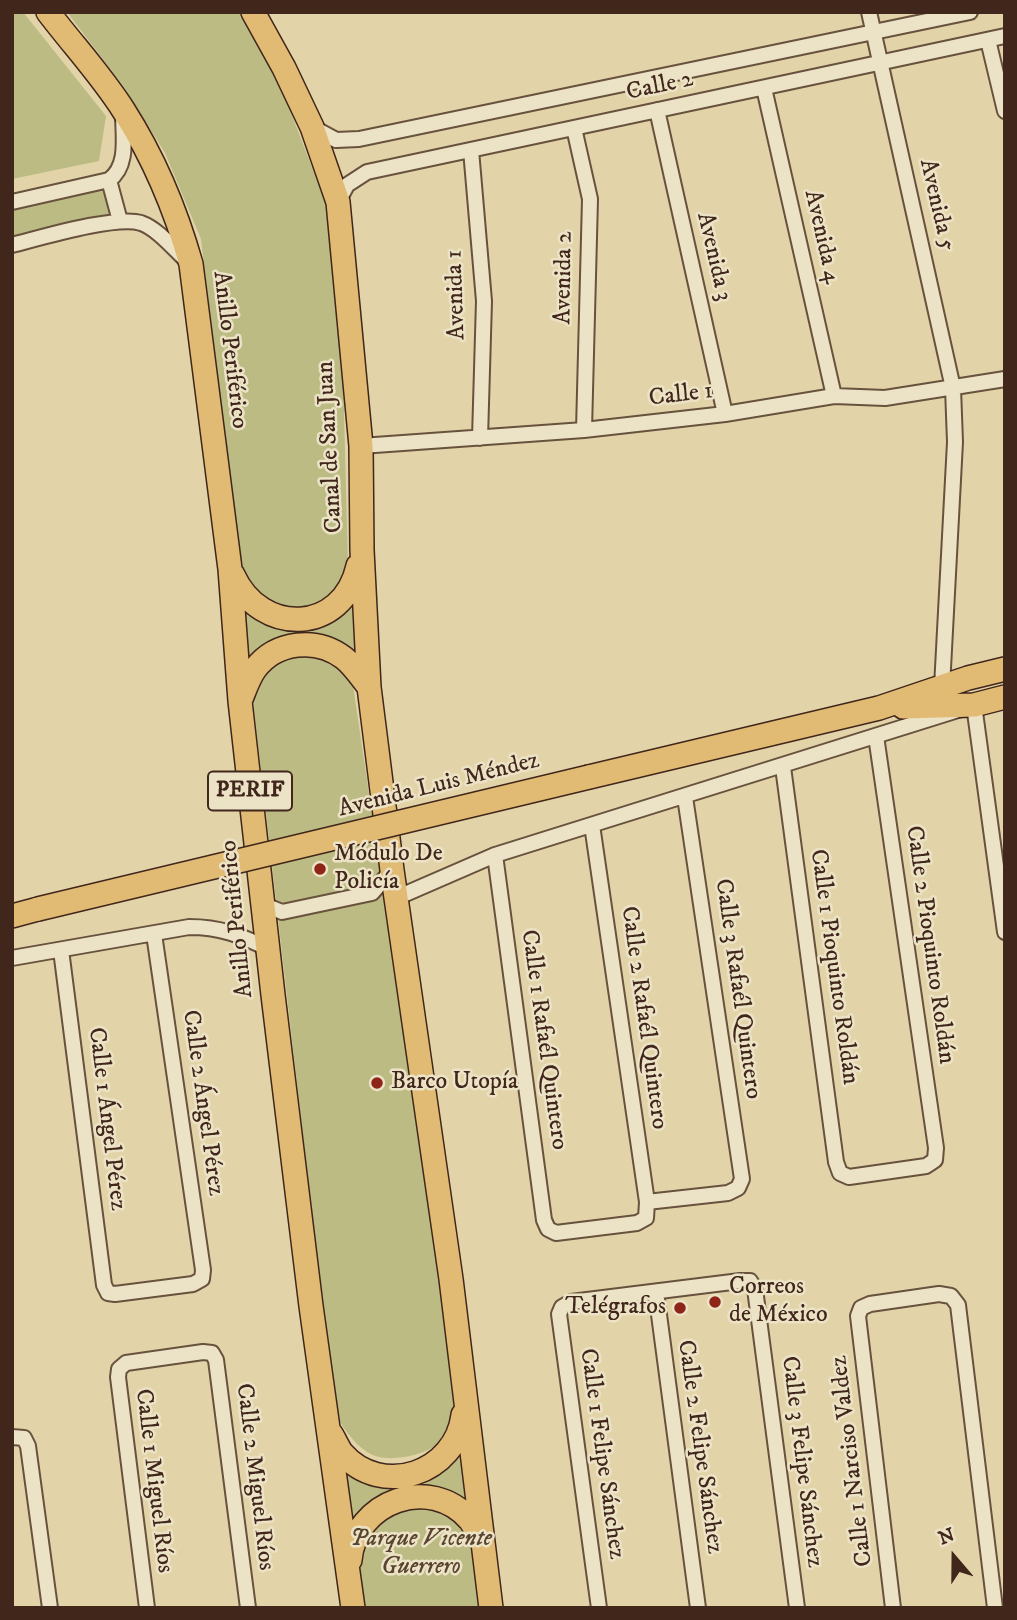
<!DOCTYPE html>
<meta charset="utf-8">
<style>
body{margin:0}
#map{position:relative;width:1017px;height:1620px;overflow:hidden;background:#e2d4a8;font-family:"IM FELL DW Pica",serif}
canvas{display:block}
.frame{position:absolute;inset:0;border:14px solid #40261b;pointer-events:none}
.north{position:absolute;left:919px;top:1522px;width:70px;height:70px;-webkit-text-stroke:5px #ece3c6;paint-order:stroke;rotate:340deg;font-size:19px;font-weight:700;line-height:28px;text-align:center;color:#40261b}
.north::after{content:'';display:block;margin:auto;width:24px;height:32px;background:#40261b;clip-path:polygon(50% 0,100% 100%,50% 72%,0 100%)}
</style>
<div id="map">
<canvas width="1017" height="1620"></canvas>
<div class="frame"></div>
<div class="north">N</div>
</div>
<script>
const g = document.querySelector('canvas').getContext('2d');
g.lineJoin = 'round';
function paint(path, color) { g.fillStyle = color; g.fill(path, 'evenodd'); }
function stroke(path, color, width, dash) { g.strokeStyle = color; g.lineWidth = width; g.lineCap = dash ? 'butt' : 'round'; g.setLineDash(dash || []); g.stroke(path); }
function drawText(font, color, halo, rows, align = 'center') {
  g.font = font + ' "IM FELL DW Pica",serif'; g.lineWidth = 5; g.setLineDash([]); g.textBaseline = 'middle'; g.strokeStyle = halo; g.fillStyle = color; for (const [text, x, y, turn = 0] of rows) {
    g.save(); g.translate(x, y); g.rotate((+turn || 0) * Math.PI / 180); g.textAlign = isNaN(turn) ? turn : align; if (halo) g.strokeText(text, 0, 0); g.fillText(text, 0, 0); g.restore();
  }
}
const green = new Path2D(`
 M12 12H23L106 116 99 161 12 179Z
 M67 12H240L280 84 327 207 343 375 348 566C343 577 338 592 328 599 311 612 277 615 261 599 254 591 248 580 242 572L201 239 165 153 124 87Z
 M109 180 113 216 12 241V207Z
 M356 592 359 666 327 638 245 675 239 600C286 650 308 621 356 592Z
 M282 656H329L352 679 458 1393C452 1430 444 1451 404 1457 391 1459 379 1459 367 1452 353 1443 344 1428 335 1415L252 691 268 665Z
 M461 1450 467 1499 452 1493 362 1512 348 1524 345 1469 369 1481Z
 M422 1500 472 1530 485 1608H364L357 1563 364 1529Z`);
const minor = new Path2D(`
 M869 12 953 388 955 442 942 687
 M988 40 1005 111
 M764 88 834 396
 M657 110 725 414
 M312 127 336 140 359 139 970 12
 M574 128 590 199 584 430
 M471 150 484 301 480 438
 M109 180 120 221
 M12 202 109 180C129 166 123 136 123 114
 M338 202 347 185 367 172 1005 36
 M12 245C40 238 116 215 141 223 158 229 174 249 187 261
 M361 446 584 430 725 414 834 396 885 398 1005 379
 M783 767 836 1162 840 1173 849 1177 926 1166 935 1160 936 1148 876 736
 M495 855 544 1220 548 1229 556 1233 637 1223 646 1218 647 1202 592 825
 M396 898 495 855 974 705 1005 932
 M262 904 282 912 372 893 392 870
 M61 950 104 1285 108 1293 115 1294 193 1284 202 1279 203 1270 154 934
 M12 958 189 927C221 927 239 935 267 948
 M647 1202 728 1193 738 1188 742 1179 685 797
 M656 1292 698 1608
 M12 1437 24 1438 28 1446 50 1608
 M147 1608 118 1377 119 1369 126 1363 203 1352 212 1353 216 1360 248 1608
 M599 1608 559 1314 562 1307 571 1302 740 1281H750L755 1289 797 1608
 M893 1608 858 1316 861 1308 870 1304 939 1294 951 1296 958 1305 995 1608`);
const primary = new Path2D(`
 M48 12C73 45 102 76 124 111 154 158 176 211 191 264L230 569 240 701 273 995 311 1306 353 1608
 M253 12 284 68 312 127 338 202 361 446 362 550 369 687 392 870 451 1279 491 1608
 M233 575C261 637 343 634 358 566
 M241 699C245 689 249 677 255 669 276 641 317 637 344 658 354 666 361 677 369 687
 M903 707 974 705 1005 697
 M589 777 879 708 968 678 1005 669
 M12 916 38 909
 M331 1434C335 1440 338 1448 342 1453 382 1499 456 1473 463 1415
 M350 1560C355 1501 431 1474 470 1520 474 1525 477 1533 480 1539`);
const primaryBridge = new Path2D(`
 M38 909 589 777`);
const markers = [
 [320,869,7,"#8f2418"],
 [377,1083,7,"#8f2418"],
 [715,1302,7,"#8f2418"],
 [680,1308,7,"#8f2418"]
];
const shields = [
 [250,791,84]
];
const shieldNames = [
 ["PERIF",250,791]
];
const streetNames = [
 ["Calle 2",660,87,-12],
 ["Avenida 5",936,205,77],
 ["Avenida 4",821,237,77],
 ["Avenida 3",713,257,77],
 ["Avenida 2",565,278,-89],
 ["Avenida 1",457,295,-92],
 ["Anillo Periférico",229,350,83],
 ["Calle 1",681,396,-7],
 ["Canal de San Juan",331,447,-93],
 ["Avenida Luis Méndez",439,786,-14],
 ["Anillo Periférico",238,919,-96],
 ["Calle 2 Pioquinto Roldán",929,945,82],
 ["Calle 1 Pioquinto Roldán",833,967,82],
 ["Calle 3 Rafaél Quintero",737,989,82],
 ["Calle 2 Rafaél Quintero",643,1018,82],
 ["Calle 1 Rafaél Quintero",543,1040,82],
 ["Calle 2 Ángel Pérez",202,1103,82],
 ["Calle 1 Ángel Pérez",106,1119,83],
 ["Calle 2 Felipe Sánchez",699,1447,82],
 ["Calle 1 Felipe Sánchez",601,1454,82],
 ["Calle 1 Narciso Valdez",853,1461,-97],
 ["Calle 3 Felipe Sánchez",801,1462,83],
 ["Calle 2 Miguel Ríos",254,1477,83],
 ["Calle 1 Miguel Ríos",153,1481,83]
];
const poiNames = [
 ["Módulo De",334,855],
 ["Policía",334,883],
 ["Barco Utopía",391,1083],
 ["Correos",729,1288],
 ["de México",729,1316],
 ["Telégrafos",666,1308,"right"]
];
const parkNames = [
 ["Parque Vicente",421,1540],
 ["Guerrero",421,1568]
];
paint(green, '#bbbb83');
stroke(minor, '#68523e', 18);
stroke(primary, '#40261b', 26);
stroke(minor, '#ece3c6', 14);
stroke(primary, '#e1ba74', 23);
stroke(primaryBridge, '#40261b', 26, []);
stroke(primaryBridge, '#e1ba74', 23);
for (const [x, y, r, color] of markers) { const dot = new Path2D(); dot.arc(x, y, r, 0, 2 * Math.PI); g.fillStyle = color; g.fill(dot); stroke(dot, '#ece3c6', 2.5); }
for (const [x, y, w] of shields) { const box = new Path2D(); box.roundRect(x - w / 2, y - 19.5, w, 39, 5); g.fillStyle = '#ece3c6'; g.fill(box); stroke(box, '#40261b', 2); }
drawText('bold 23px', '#40261b', null, shieldNames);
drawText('24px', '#40261b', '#ece3c6', streetNames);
drawText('24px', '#40261b', '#ece3c6', poiNames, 'left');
drawText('italic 24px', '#594430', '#ece3c6', parkNames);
</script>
